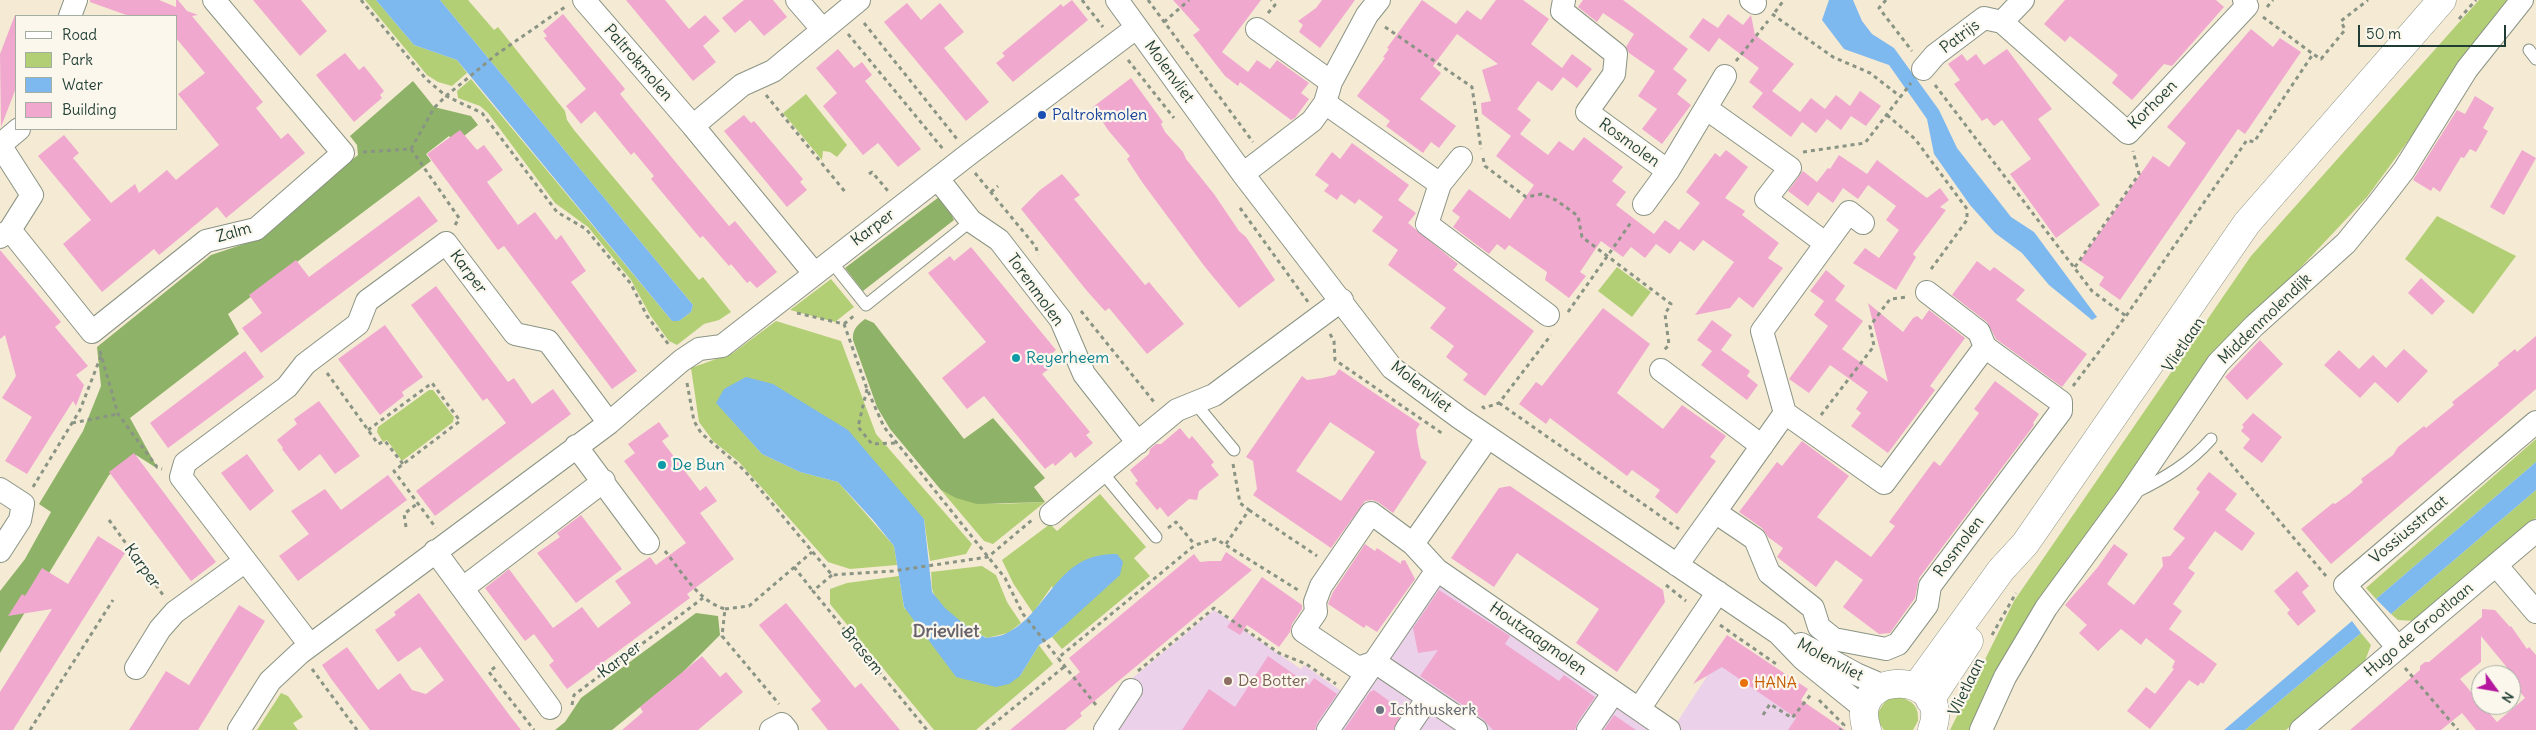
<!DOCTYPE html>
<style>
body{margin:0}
#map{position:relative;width:2536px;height:730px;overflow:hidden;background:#f5ead4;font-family:Delius,sans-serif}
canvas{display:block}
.legend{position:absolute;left:15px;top:15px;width:162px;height:115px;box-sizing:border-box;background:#fbf7ec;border:1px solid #a3ada2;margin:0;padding:6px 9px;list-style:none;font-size:15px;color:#1f3d34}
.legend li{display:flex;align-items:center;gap:10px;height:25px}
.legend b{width:25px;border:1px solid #a3ada2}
.north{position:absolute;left:2471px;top:665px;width:50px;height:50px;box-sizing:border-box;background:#fbf7ec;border:1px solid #a3ada2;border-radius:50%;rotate:122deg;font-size:14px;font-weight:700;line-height:20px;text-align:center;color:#1f3d34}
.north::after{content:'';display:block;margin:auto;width:18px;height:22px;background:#b5179e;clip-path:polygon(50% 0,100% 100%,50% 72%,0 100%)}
.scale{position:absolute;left:2358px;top:25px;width:148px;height:22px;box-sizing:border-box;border:2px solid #1f3d34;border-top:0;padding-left:6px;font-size:15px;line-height:18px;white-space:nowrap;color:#1f3d34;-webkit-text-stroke:4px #fbf7ec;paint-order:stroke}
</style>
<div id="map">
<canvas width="2536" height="730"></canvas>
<ul class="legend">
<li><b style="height:6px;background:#fff"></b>Road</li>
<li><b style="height:14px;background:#b3cf76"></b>Park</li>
<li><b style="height:14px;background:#7db8ef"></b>Water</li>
<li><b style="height:14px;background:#f0a8cf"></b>Building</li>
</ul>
<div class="north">N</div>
<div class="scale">50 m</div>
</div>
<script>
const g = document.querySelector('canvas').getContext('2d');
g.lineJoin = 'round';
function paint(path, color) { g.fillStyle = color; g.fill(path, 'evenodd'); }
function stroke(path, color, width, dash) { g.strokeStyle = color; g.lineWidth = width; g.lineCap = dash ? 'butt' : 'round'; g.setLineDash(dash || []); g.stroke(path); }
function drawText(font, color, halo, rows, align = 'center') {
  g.font = font + ' Delius,sans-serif'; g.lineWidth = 4.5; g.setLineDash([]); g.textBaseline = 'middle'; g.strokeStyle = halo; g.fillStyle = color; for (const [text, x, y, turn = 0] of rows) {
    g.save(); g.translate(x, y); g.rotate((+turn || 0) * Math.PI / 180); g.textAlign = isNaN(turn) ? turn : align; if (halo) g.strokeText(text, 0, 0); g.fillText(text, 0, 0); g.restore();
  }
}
const built = new Path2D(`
 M1440 584 1651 730H1341Z
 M1214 610 1301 669 1304 665 1344 693 1318 730H1115L1129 708 1111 696Z
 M1724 650 1827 730H1672Z`);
const green = new Path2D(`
 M365 0H376L414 45 457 60 467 73 452 86 438 82 427 75Z
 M440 0H468L494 30 498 27 565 111 567 120 574 130 699 280 703 277 731 312 719 320 704 324 677 345 669 341 650 315 631 280 588 227 555 203 488 113 480 106 458 98 457 91 471 79 672 321H679L691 312 693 305Z
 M2479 0H2517L2493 25 2367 197 2255 316 1976 730H1950L2014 601 2251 256Z
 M806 94 847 145 837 157 830 152 823 151 822 160 783 113Z
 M2437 216 2516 256 2473 314 2405 259Z
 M1617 267 1651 292 1632 317 1598 291Z
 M831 279 854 307 835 322 790 310Z
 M776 321 841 341 876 434 972 544 966 554 930 561 924 519 717 403 762 454 800 472 838 482 894 546 897 565 850 569 828 562 739 462 713 441 699 422 691 368 733 353Z
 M429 390H433L454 417 453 422 402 461 387 440 383 442 377 432 378 427Z
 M2536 439V462L2376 599 2366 588Z
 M941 490C975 509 1008 503 1045 502L993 544 984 541Z
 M2536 490V518L2415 621 2398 620 2391 614Z
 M1100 494 1146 547 1134 558 1150 576 1062 649 1052 637 1062 628 1052 586 1033 613 1013 583 1002 560 1050 524 1057 531Z
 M982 566 996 575 1007 602 1021 623 1008 633 987 638C968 627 942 613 933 592 931 587 932 578 931 572Z
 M899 576 904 608 1020 676 1039 645 1053 664 976 730H934L830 604V589L847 583Z
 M2361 633 2371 645 2365 661 2286 730H2245Z
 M281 693 288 696 303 717 293 723 298 730H257Z
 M1895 696C1910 700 1919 703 1918 721L1913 730H1884L1878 721V712L1887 699Z`);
const forest = new Path2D(`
 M413 81 434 107 471 116 478 125 455 143 449 136 426 154 431 161 228 314 239 334 130 418 158 469 136 455 109 475 0 653V591L25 559 51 512 39 504 83 431 101 386 97 347 211 255 250 242 358 155 357 145 350 136Z
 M939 197 945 203 954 220 863 291 845 268Z
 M865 319 874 323 964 439 993 418 1045 478 1034 487 1045 502 977 504 956 498 941 490 890 429 877 407 853 340C852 330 857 325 865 319Z
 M696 613 718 616 720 635 682 673 612 730H555L565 722 581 698Z`);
const water = new Path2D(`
 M376 0H440L693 305 691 312 679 321H672L457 60 414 45Z
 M1829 0H1853L1862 21 1872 34 1894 48 1939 110 1957 148 2011 217 2034 232 2097 317 2092 320 2049 285 2022 253 1995 233 1970 205 1934 154 1927 119 1889 65 1844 49 1822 20Z
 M746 377 773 384 848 430 924 519 932 592 945 608 965 625 986 638C993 637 1003 636 1009 632 1050 609 1058 552 1117 554L1123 562 1120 575 1052 637 1039 645 1020 676 1009 684 996 687 956 677 904 607 894 546 873 520 838 482 800 472 762 454 716 403 724 389Z
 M2536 462V490L2391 614 2376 599Z
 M2352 621 2361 633 2245 730H2224Z`);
const building = new Path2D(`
 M90 0H159L176 7V0H178L187 11 198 15 192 16 263 102 256 108 281 139 288 133 305 153 226 218 217 207 159 255 154 249 102 292 63 244 91 220 38 156 64 135 79 153 73 158 111 203 135 184 139 193 167 170 176 180 219 145 178 94 205 73 176 38V16H129L90 2Z
 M253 0H301L327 31 300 56Z
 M626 0H665L689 29 705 15 720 31 703 46 716 62 693 81Z
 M744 0H773L787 17 764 36 750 20 735 33 722 18Z
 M1072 0 1088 20 1013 82 996 63 1005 56 1002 53 1061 4 1063 7Z
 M1173 0H1261L1222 52 1248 72 1257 60 1270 69 1277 60 1309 83 1301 93 1309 99 1295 118 1291 120 1240 82 1238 86 1225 76 1193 35 1200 30Z
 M1322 0H1355L1320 48 1299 32 1303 25 1298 21 1316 8Z
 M1422 0 1456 24 1467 10 1481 20 1496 0H1523L1549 19 1531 44 1562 68 1572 54 1592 69 1577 88 1563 77 1552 91 1538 81 1517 109 1531 120 1520 134 1548 155 1559 141 1573 151 1584 137 1623 167 1612 181 1626 192 1616 205 1654 234 1665 220 1679 230 1700 203 1686 192 1715 153 1720 157 1726 150 1748 167 1725 198 1745 211 1742 215 1779 243 1768 258 1783 268 1753 308 1739 297 1730 308 1695 315 1734 262 1703 240 1694 251 1680 241 1670 254 1656 244 1645 258 1631 247 1623 257 1601 241 1580 272 1586 276 1569 298 1545 280 1547 272 1509 245 1505 250 1497 244 1489 254 1453 227 1460 217 1452 211 1469 189 1510 219 1534 185 1496 156 1511 136 1482 114 1481 103 1491 101 1482 70 1498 64 1457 34 1433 66 1441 73 1420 99 1456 126 1439 148 1431 142 1423 153 1386 126 1390 121 1357 96 1385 58 1383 57 1389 49 1387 48Z
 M1583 0H1623L1688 49 1673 69 1687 80 1677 94 1691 105 1662 144 1642 129 1657 109 1638 96 1655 71 1629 53 1626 47 1634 34 1603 13 1597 22 1578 7Z
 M2065 0H2216L2224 7 2172 66 2164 64 2132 100 2112 83 2118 75 2070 36 2065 42 2044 24Z
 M907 3 921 20 940 3 964 32 944 48 989 102 966 121 884 22Z
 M563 14 625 89 620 94 678 165 729 226 735 221 777 272 757 288 750 281 747 283 731 264 729 266 703 236 700 238 651 179 654 176 634 152 631 155 595 111 581 124 566 106 586 89 544 38 547 36 543 31Z
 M1728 14 1743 25 1751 15 1755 35 1794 64 1772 91 1800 112 1811 98 1825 109 1836 95 1850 106 1860 91 1881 106 1866 126 1851 116 1841 130 1827 119 1816 133 1802 122 1791 137 1752 107 1763 93 1749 82 1759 68 1719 38 1709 52 1689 37 1703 18 1718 28Z
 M15 15 16 88 1 127 0 54Z
 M2251 29 2273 47 2280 38 2301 52 2245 134 2238 129 2120 300 2099 285 2104 277 2080 261 2153 156 2169 167 2186 143 2167 127Z
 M838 49 854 68 862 62 872 75 865 81 921 149 898 167 878 143 863 155 823 106 837 93 816 68Z
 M2007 49 2052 109 2038 119 2100 205 2056 238 2010 174 2031 159 2002 120 1994 126 1987 118 1982 121 1954 84 1960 80 1948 64 1962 54 1967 61 1976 54 1984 65Z
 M345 53 359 70 364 66 384 91 380 95 382 98 354 122 316 75Z
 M1131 78 1163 122 1161 124 1165 132 1183 152 1186 159 1214 194 1239 231 1246 237 1275 280 1239 308 1205 267 1142 182 1127 159 1130 156 1108 130 1093 107Z
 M2475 96 2494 108 2483 128 2488 131 2476 152 2470 149 2464 158 2461 157 2440 192 2433 187 2431 191 2413 180 2457 110 2465 114Z
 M744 115 751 123 754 121 803 179 800 182 807 190 787 207 724 131Z
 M460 130 477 150 484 145 503 170 487 182 518 225 535 212 556 240 561 235 586 271 571 282 637 371 612 389 504 246 498 250 427 154Z
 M1352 143 1409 185 1398 200 1416 213 1408 223 1458 264 1453 270 1534 331 1485 396 1463 380 1468 374 1446 357 1454 346 1430 328 1446 308 1388 265 1398 250 1372 231 1383 217 1359 199 1355 204 1341 194 1337 200 1324 191 1329 185 1315 175 1332 152 1340 159Z
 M2522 150 2536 158 2504 215 2490 207Z
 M1839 155 1867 174 1877 160 1927 198 1940 188 1949 200 1940 207 1946 210 1913 254 1916 257 1896 290 1853 263 1865 248 1879 258 1899 230 1886 220 1896 206 1868 185 1858 199 1843 188 1833 203 1818 192 1808 206 1788 191 1803 171 1817 182 1828 168 1830 169Z
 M1062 174 1080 195 1074 199 1145 285 1149 282 1184 324 1147 354 1109 308 1105 311 1087 291 1021 209 1040 190Z
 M419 196 438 221 261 353 242 328 262 313 249 295 296 260 309 277Z
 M971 247 1056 350 1048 357 1054 365 1042 374 1090 432 1086 435 1093 443 1075 458 1071 452 1055 466 1053 463 1045 469 984 396 967 409 942 378 986 342 928 273 950 256 954 261Z
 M0 250 61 322 55 327 88 366 76 375 84 385 76 406 73 401 27 474 5 461 32 417 2 398 16 376 5 335 0 339Z
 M1977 261 1990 271 1994 267 2025 290 2016 300 2087 354 2062 387 1996 339 1987 322 1952 295Z
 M1826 270 1845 286 1835 300 1863 321 1842 349 1888 382 1868 303 1903 332 1913 318 1917 316 1922 320 1929 310 1965 338 1930 386 1935 390 1888 453 1851 426 1861 413 1856 409 1868 392 1830 365 1809 393 1789 379 1828 326 1814 315 1824 301 1810 291Z
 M2421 278 2445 301 2432 315 2408 293Z
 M436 286 508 382 514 378 532 404 553 389 571 414 435 516 416 491 506 423 487 398 483 401 411 305Z
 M1603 308 1650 344 1617 393 1663 429 1682 405 1726 436 1710 457 1716 461 1677 514 1655 497 1660 490 1632 470 1627 476 1550 418 1546 424 1519 404 1536 382 1542 386Z
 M1712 320 1732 335 1721 350 1750 371 1747 376 1758 385 1747 400 1701 365 1712 351 1697 340Z
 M385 325 423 377 402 392 404 396 380 415 338 359Z
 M2536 336V389L2331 564 2301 529 2333 503 2335 504 2349 494 2363 482 2361 479 2393 455 2398 447 2424 426 2426 428 2454 405 2452 402 2499 365 2498 363 2515 349 2517 352Z
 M2260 340 2283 364 2247 400 2225 377Z
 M2404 349 2428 371 2398 403 2375 382 2360 398 2324 365 2339 350 2359 369 2373 355 2386 368Z
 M245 351 264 377 168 448 150 423Z
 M1339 369 1420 424 1416 430 1418 444 1421 458 1427 462 1393 513 1378 502 1372 500 1365 501 1331 548 1253 495 1257 489 1253 461 1246 457 1302 376 1307 380 1322 378 1335 375ZM1330 422 1375 452 1341 501 1296 471Z
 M1995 381 2039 414 2033 423 2034 425 1919 578 1915 598 1890 633 1879 634 1843 607 1863 580 1836 560 1816 587 1777 557 1783 548 1768 537 1762 528 1739 512 1777 462 1782 466 1802 441 1849 476 1817 517 1871 557 1895 526 1889 522 1934 461 1940 466 1979 413 1974 409Z
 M319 401 360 456 335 474 320 454 299 471 282 449 283 448 277 440 297 424 294 419Z
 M2253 413 2282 437 2262 463 2243 448 2250 439 2241 431 2244 427 2242 425Z
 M659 422 669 436 662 441 700 491 706 486 717 501 700 513 734 559 687 594 690 598 567 689 549 665 554 661 534 634 525 641 485 588 509 569 553 628 582 607 598 628 631 603 615 581 650 557 656 565 686 543 624 461 635 453 628 444Z
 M1180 428 1189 439 1192 436 1214 462 1211 465 1219 475 1199 491 1197 500 1189 499 1168 517 1160 507 1157 510 1135 483 1138 481 1130 470 1149 454 1150 449 1156 444H1161Z
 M134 453 216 562 191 581 109 472Z
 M247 454 274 491 250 511 221 473Z
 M2209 472 2237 494 2225 510 2255 533 2242 551 2215 531 2188 568 2195 573 2173 604 2182 611 2169 629 2217 664 2203 684 2201 682 2198 686 2189 680 2150 729 2127 711 2146 687 2155 694 2174 669 2172 668 2175 661 2146 638 2141 645 2121 629 2098 651 2079 633 2087 625 2065 605 2098 567 2114 544 2128 554 2107 584 2134 605 2163 566 2162 557 2170 556 2185 538 2173 529 2200 492 2196 489Z
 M388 475 407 500 298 581 279 556 309 534 291 511 325 489 341 510Z
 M1510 486 1663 590 1665 602 1617 672 1576 643 1599 609 1517 553 1494 587 1451 558 1499 488Z
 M581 515 622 569 576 603 537 553 560 537 557 533Z
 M98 536 125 553 13 730H0V692L52 609 8 616 22 594 25 596 42 568 68 584Z
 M1365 544 1375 551 1377 548 1401 564V561L1405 560 1415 579 1377 632 1366 625 1364 628 1328 604 1333 592Z
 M1226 552 1252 570 1080 713 1082 716 1065 730H1010L1080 672 1069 658 1194 554 1200 562 1210 561H1221Z
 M2297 571 2309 586 2302 592 2316 611 2298 626 2287 613 2290 610 2274 591Z
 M1262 577 1302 605V609L1292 624 1290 632 1279 647 1247 625 1240 635 1227 627Z
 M1439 590 1510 636 1505 644 1559 681 1564 675 1595 697 1577 723 1575 730H1493L1483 719 1420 676 1438 650 1418 653 1413 628Z
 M419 593 510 716 521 730H370L332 680 322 665 347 647 378 690 400 673 412 690 426 694 444 680 420 647 398 662 375 630 396 615 394 612Z
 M786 603 855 688 861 683 900 730H828L811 709 821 701 759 625Z
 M239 605 265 621 198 730H129L166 671 189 685Z
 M2482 609 2495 610 2510 627 2511 626 2527 649 2529 647 2536 655V730H2476L2462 713 2441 730H2350L2420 670V666L2425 662H2429L2482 617ZM2481 636 2514 676 2511 681 2525 698 2497 722 2460 679 2481 662Z
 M1727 635 1808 689 1801 700 1845 730H1788L1796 718 1722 667 1693 684Z
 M702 656 720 677 726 672 743 692 698 730H622L643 712 640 707Z
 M1268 656 1309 685 1314 678 1337 694 1317 723 1315 730H1182L1209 689 1235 707Z
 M1374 690 1403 711 1393 730H1344L1370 692Z
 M1614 715 1636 730H1604Z`);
const path = new Path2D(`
 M361 0 426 79 446 96 482 113 557 212 586 229 631 284 647 316 669 345
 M1082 0 1103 27
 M1148 0 1253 142
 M1886 0 1879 8 1912 51
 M2267 7 2273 0
 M1775 12 1784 0
 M1268 13 1275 5 1271 0
 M1772 14 1833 57 1870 73 1901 97
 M2263 17 2313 54
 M2459 19 2476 0
 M1164 22 1189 0
 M864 23 957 139
 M1385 27 1472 87 1481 149
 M848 34 943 149
 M1128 60 1174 118
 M1736 61 1768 21
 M1935 85 2092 291 2126 316
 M766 95 846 193
 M1887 115 1915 139 1967 209V220L1929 272
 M411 149 459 218 455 225
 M363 152 411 149 434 108 446 96 497 54 565 7
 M1803 152 1865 143 1911 83
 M1483 158 1485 166 1526 197 1542 194 1556 200 1578 216 1582 237 1671 304 1665 314 1669 345 1664 350
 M975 173 1036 247 1038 255
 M869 174 872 172 888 191
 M991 192 998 186
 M1240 208 1308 302
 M2075 267 2139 174 2133 151
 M1081 311 1154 402
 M1568 312 1632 221
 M797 313 844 324 867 389 884 427 1005 578 1023 614 1058 658
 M844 324 855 315
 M1330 334 1334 341 1335 360 1443 434
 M100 351 118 414 157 467 162 469
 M327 373 378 444 385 441 403 464
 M687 383 694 421 701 433 744 470 832 575 893 571 988 557 1032 520
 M2073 386 2126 316 2247 140 2254 142 2313 54 2321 59 2345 30 2341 21 2368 0
 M867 389 858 427 872 444 895 443
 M1499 403 1679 529
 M1482 406 1484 408 1499 403 1551 335
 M1821 415 1874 346 1870 326 1890 299 1908 297
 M72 423 118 414
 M368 430 432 383 460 421 394 471 436 528
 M2220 451 2326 576
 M33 487 80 410 101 356
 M1249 510 1317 556
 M109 520 163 595
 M406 527 404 514 418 503
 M1168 528 1176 522 1195 545
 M1226 544 1249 510 1240 503 1233 464
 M665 551C682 572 698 601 725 609L722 636 779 704
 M794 567 813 591
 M832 575 813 591 927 730
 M1666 585 1686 601
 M725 609 749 606 812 552
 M1720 625 1779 666
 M1992 635 2016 593
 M495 667 489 672 534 730
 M2405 668 2458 730
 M312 669 357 730
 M1138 671 1214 608 1279 653 1306 664 1336 684
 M1819 700 1844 725 1840 730
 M572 705 574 695 703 598
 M1096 705 1058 658 1195 545 1216 539 1298 590
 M1763 715 1770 704 1792 718 1812 693
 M30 730 113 600
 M986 730 1064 667`);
const lane = new Path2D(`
 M2529 50 2536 59
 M830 260 866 305 971 221
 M1195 403 1234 450
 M1102 472 1156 537
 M2136 492C2165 478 2190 463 2211 439`);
const street = new Path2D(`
 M584 0 693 126 814 273
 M797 0 823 30
 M1117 0 1243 174 1392 368 1460 418 1778 633 1803 659 1865 709
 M1564 0 1562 11 1616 54 1614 74 1587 112 1668 171
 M1751 0 1755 3
 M70 16 76 0
 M2002 22 2128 133 2247 6 2244 0
 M1257 29 1331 82
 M1923 69 1935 55 1984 18 2002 22 2023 0
 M1325 103 1440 184
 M1707 109 1790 168 1766 199 1825 243
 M693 126 742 85 773 71 859 0
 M0 145 32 195 10 230 0 237
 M0 145 19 129
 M1461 158 1440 184 1427 224 1548 315
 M1243 174 1312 121 1325 103 1331 82 1367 15 1379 0
 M938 179 971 221 999 240 1061 320 1084 374 1138 443
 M1644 204 1668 171 1725 76
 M10 230 92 332 206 241 256 229 343 153 214 0
 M1927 292 1979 332 1985 347
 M1661 370 1762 446
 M1785 413 1715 512 1755 539 1769 573 1813 608 1819 627 1834 639 1886 649 1898 644 1927 605 1930 586 2061 411V402L1985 347 1884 483 1785 413 1762 331 1849 212 1863 223
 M576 446 648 543
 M0 489 23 504 20 520 0 551
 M1051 514 1177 410 1214 395 1342 300
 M1413 544 1488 437
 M435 551 550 708
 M1677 565 1715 512
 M2496 565 2536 612
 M463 588 604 481
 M1801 644 1856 674 1884 686
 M310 645 181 477 185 463 287 387 305 364 358 324 367 301 446 243 515 334 548 341 609 423
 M2398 648 2345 585 2536 422
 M136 668 160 629 175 612 244 562
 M1639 709 1718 592
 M239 730 270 681 300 653 609 423 681 361 699 349 722 346 969 154 1136 28
 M771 730 782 724 787 730
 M1105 730 1131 690
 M1328 730 1437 570
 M1406 730 1428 698
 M1476 730 1375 662 1358 668 1303 631 1316 612 1315 602 1321 586 1371 513 1413 544 1437 570 1669 730
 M1588 730 1614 692
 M1981 730 2005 677 2046 608 2128 496 2218 363 2254 326 2346 243 2377 205 2404 170 2467 69 2522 0
 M2301 730 2536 531`);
const secondary = new Path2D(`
 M1916 687 2001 570 2025 544 2247 223 2442 0
 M1930 700 1969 641
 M1867 730C1845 667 1955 670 1932 730`);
const markers = [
 [1042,115,5,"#1a4fb4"],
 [1016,358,5,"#0f9aa8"],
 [662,465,5,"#0f9aa8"],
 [1228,681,5,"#8d6e63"],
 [1744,683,5,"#e8710a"],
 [1380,710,5,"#6b7280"]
];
const streetNames = [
 ["Patrijs",1960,37,-37],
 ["Paltrokmolen",638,63,49],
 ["Molenvliet",1169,72,54],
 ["Korhoen",2153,105,-45],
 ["Rosmolen",1629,143,36],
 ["Karper",873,228,-37],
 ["Zalm",234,233,-16],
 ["Karper",468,272,53],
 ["Torenmolen",1035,290,54],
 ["Middenmolendijk",2265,319,-44],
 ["Vlietlaan",2184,345,-56],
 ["Molenvliet",1421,387,38],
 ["Vossiusstraat",2409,530,-40],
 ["Rosmolen",1959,547,-53],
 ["Karper",142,566,54],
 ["Hugo de Grootlaan",2419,630,-40],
 ["Houtzaagmolen",1538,639,35],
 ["Brasem",862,651,51],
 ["Karper",620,660,-37],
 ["Molenvliet",1830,660,28],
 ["Vlietlaan",1967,687,-64]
];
const transitNames = [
 ["Paltrokmolen",1052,115]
];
const cultureNames = [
 ["Reyerheem",1026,358],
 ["De Bun",672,465]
];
const educationNames = [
 ["De Botter",1238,681]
];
const foodNames = [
 ["HANA",1754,683]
];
const worshipNames = [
 ["Ichthuskerk",1390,710]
];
const neighbourhoodNames = [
 ["Drievliet",946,632]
];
paint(built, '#ecd1ea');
paint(green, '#b3cf76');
paint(forest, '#8eb267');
paint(water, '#7db8ef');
paint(building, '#f0a8cf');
stroke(lane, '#8a9484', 13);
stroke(street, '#8a9484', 24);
stroke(secondary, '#8a9484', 29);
stroke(path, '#8a9484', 3, [4, 4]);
stroke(lane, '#fff', 11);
stroke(street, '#fff', 22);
stroke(secondary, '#fff', 28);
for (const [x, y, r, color] of markers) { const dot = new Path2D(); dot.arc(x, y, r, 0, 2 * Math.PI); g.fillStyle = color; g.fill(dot); stroke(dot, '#fbf7ec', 2); }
drawText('16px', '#1f3d34', '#fbf7ec', streetNames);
drawText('16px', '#164399', '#fbf7ec', transitNames, 'left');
drawText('16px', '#0d838f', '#fbf7ec', cultureNames, 'left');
drawText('16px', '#785e54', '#fbf7ec', educationNames, 'left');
drawText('16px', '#c56008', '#fbf7ec', foodNames, 'left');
drawText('16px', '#5b616d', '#fbf7ec', worshipNames, 'left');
drawText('bold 18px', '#68626a', '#fbf7ec', neighbourhoodNames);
</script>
